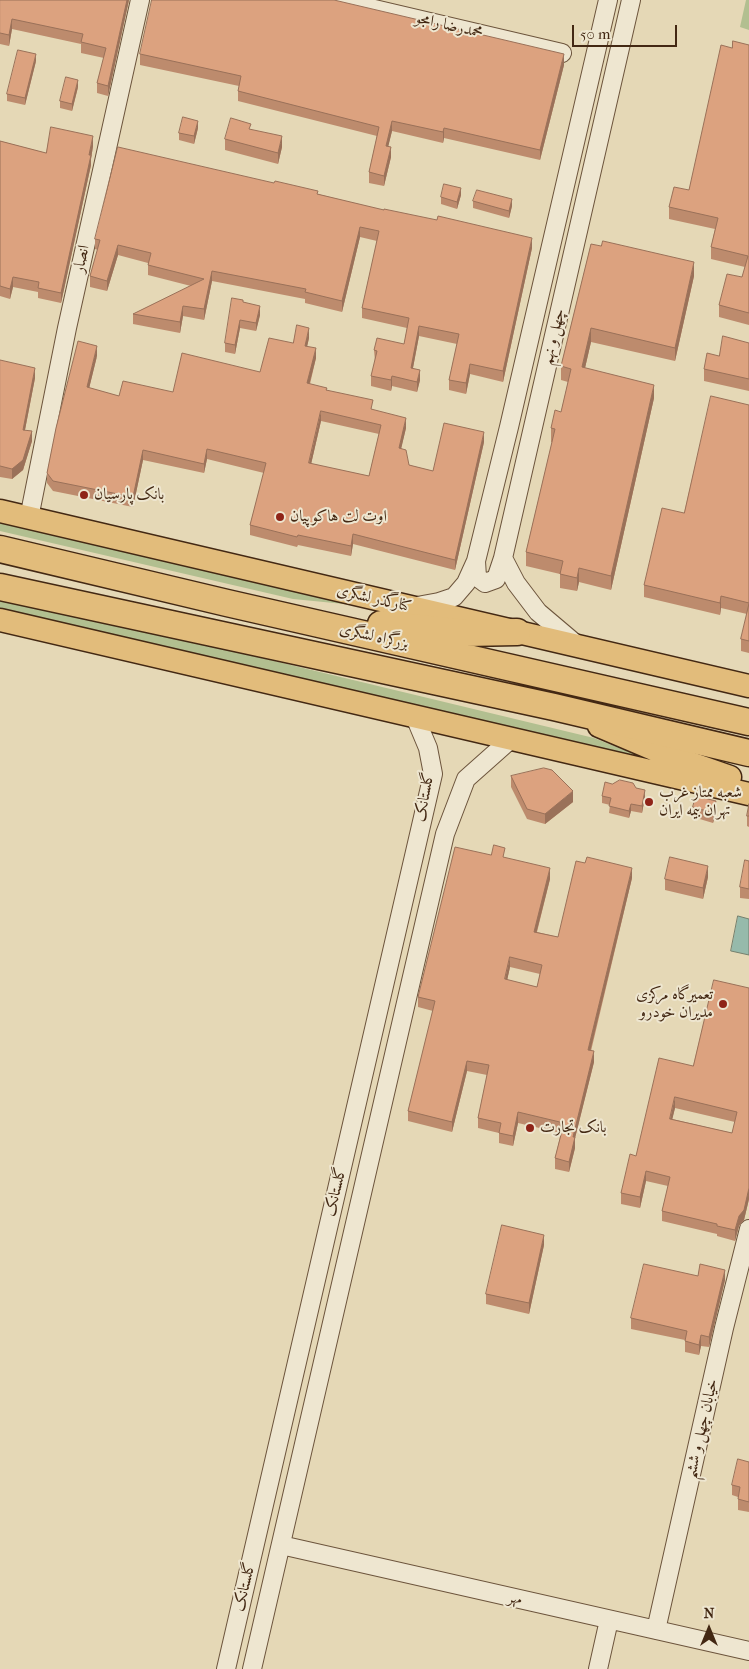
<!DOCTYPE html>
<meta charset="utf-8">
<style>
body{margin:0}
#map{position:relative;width:749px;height:1669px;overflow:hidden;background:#e5d8b6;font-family:"IM FELL French Canon",serif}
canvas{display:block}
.north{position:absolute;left:684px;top:1604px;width:50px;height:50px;-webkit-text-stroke:4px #eee6d0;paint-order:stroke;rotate:0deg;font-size:14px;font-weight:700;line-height:20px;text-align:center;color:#432813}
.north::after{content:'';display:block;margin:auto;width:18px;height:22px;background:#432813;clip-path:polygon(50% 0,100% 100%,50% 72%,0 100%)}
.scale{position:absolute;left:572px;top:25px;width:105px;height:22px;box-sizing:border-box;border:2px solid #432813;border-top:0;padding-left:6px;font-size:15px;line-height:18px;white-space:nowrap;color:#432813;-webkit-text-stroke:4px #eee6d0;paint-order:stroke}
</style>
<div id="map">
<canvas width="749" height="1669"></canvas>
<div class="north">N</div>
<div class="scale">50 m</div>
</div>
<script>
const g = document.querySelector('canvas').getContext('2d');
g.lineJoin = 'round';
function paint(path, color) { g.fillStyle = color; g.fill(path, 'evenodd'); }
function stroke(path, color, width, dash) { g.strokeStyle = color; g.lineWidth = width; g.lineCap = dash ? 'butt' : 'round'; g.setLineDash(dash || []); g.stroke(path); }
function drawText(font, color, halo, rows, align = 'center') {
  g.font = font + ' "IM FELL French Canon",Amiri,serif'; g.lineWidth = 4; g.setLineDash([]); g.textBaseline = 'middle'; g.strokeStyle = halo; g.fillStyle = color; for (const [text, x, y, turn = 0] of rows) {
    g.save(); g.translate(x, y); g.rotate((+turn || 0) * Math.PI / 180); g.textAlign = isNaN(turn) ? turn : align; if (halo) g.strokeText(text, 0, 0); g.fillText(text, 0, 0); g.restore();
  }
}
const green = new Path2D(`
 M746 0H749V30L740 27Z
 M0 518 385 608 293 599 0 531Z
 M0 595 594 738 659 764 0 611Z`);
const water = new Path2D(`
 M738 916 749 919V955L731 951Z`);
const minor = new Path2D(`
 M336 0 562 53
 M29 518 67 328 140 0
 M503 558 516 583 538 612 577 645
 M476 561 477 577 485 583 496 579 503 558 631 0
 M417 606 439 602 454 597 466 583 476 561 509 427 608 0
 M281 1545 749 1651
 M656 1630 724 1328 749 1229
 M226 1669 433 774 428 748 415 717
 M252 1669 445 834 466 779 511 739
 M598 1669 609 1620`);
const major = new Path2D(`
 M0 511 749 686
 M0 620 749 794
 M599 726 667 755 730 777`);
const highway = new Path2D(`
 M0 549 227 603 749 722
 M0 587 554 707 749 753
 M381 624 466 633 517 632`);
const wall = new Path2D(`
 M0 0H129L108 96 97 93V83L104 58 81 53V44L12 29 9 46 0 44Z
 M749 45V325L719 317V305L742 277 745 267 711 259V247L715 229 669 219V207L689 190 732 48Z
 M140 54 564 65 540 160 444 138 443 143 392 131 388 146 391 157 384 186 369 183V172L377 136 238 101V91L239 86 140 65Z
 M36 61 25 105 7 101V94Z
 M78 87 72 111 60 108V101Z
 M198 128 194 144 179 140V133Z
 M251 130 282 147 278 164 225 150V139Z
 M0 141 46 153 93 146 91 159V165L61 303 38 298V292L13 287 10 299 0 296Z
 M318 194 532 248 503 382 470 374 466 394 449 390V380L457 344 419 336 413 368 420 380 417 392 392 386 391 391 371 386V376L375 361 374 350 404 344 407 328 362 318V308L377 241 360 237 342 312 305 303V299L212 281 204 320 183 316 180 333 133 324V314L191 286 148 275V263L118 255 107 291 90 287V276L98 250 95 249V239Z
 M461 195 457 209 441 204V197Z
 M473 201 512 206 509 218 473 208Z
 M591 244 694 276 675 361 591 342 585 368 654 398 611 590 579 582 577 591 560 588V574L526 566V552L552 442H551V428L561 412 568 382 561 380V366Z
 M243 302 260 315 256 331 240 328 235 354 225 352V343Z
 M309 338 307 346 316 358 310 384 327 390 373 410 406 428 401 448 409 465 433 471 484 442 455 570 353 544 351 556 298 545 297 547 250 535V525L264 473 207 459 204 473 143 460 133 507 53 491 47 483V473L97 356 89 388 119 396 173 392 260 372 293 343ZM321 421 379 434 369 476 311 464Z
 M749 343V391L704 381V369L719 356Z
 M0 360 35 378 25 430 32 441 23 470 12 479 0 477Z
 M749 405V653L741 651V639L747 614 721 608 720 615 644 597V585L684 513Z
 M511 776 573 802 545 824 527 819 511 787Z
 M636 788 645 797 642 813 631 811 629 818 609 813 610 805 602 803V796Z
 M749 804V827L747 826V816Z
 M693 807 716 812 713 823 693 817Z
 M491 855 505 858 550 879 537 932 558 937 632 878 591 1051 594 1062 575 1138V1148L569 1172 555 1169V1158L561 1133 518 1123 513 1146 499 1143V1133L478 1128V1118L487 1075 467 1071 452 1132 408 1121V1111L433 1011 418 1007V997ZM510 967 540 974 537 987 507 980Z
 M749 861V899L740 898V887Z
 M708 877 703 899 665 890V879Z
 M749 988V1199L744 1220 739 1226 735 1241 717 1236V1234L662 1221V1211L668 1186 646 1181 640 1208 621 1204V1193L636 1156 693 1066ZM675 1108 735 1122 732 1133 672 1119Z
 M544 1245 529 1314 486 1304V1294Z
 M698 1276 725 1280 709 1347 701 1346 699 1355 685 1352V1340L631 1329V1318Z
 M749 1462V1512L738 1510V1497L732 1495V1485Z`);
const shadedWall = new Path2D(`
 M127 0H129L108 96V86Z
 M12 19V29L9 46V35Z
 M36 54V61L25 105V98Z
 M564 54V65L540 160V150Z
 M78 80V87L72 111V104Z
 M198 121V128L194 144V136Z
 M392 121V131L386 156V146Z
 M444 128V138L443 143V132Z
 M93 136V146L91 159V165L61 303V293Z
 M282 136V147L278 164V153Z
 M391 147V157L384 186V176Z
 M461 188V195L457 209V202Z
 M512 199V206L509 218V211Z
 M360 227V237L342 312V301Z
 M532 238V248L503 382V371Z
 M118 245V255L107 291V281Z
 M694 262V276L675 361V348Z
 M212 271V281L204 320V309Z
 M13 277V287L10 299V289Z
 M183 306V316L180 333V322Z
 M260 306V315L256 331V323Z
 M240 320V328L235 354V345Z
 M419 326V336L411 378V368Z
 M309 328V338L305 356V346Z
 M591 328V342L582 381V367Z
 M97 346V356L87 397V387Z
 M316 348V358L307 393V383Z
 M470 364V374L466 394V383Z
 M35 368V378L23 440V430Z
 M420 370V380L417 392V382Z
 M392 376V386L391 391V380Z
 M654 385V398L611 590V576Z
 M321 411V421L309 473V463Z
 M406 418V428L399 458V448Z
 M32 431V441L23 470 12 479V469Z
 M484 432V442L455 570V560Z
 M207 449V459L204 473V464Z
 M143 450V460L133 507V497Z
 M353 534V544L351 556V546Z
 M579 568V582L577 591V578Z
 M721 596V608L720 615V603Z
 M645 790V797L642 813V806Z
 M573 791V802L545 824V814Z
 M716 801V812L713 823V813Z
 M631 804V811L629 818V811Z
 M708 866V877L703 899V888Z
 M550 868V879L534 942V932Z
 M632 868V878L588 1060V1050Z
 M510 957V967L505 990V979Z
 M594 1051V1062L575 1138V1148L569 1172V1162L573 1137Z
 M467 1061V1071L452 1132V1122Z
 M675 1097V1108L670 1129V1119Z
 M518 1112V1123L513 1146V1136Z
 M646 1171V1181L640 1208V1197Z
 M749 1188V1199L744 1220 739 1226 735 1241V1230L739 1216Z
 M544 1235V1245L529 1314V1303Z
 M725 1270V1280L709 1347V1337Z
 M701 1335V1346L699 1355V1345Z`);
const building = new Path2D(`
 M0 0H127L108 86 97 83 106 48 81 42 83 34 12 19 9 35 0 33Z
 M152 0H334L564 54 540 150 444 128 443 132 392 121 386 146 391 147 384 176 369 172 379 127 238 91 241 76 140 54Z
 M733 41 749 45V313L719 305 727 274 742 277 748 256 711 247 718 218 669 207 674 187 689 190 721 45 732 48Z
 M18 50 36 54 25 98 7 94Z
 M66 77 78 80 72 104 60 101Z
 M183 117 198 121 194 136 179 133Z
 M231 118 251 124 249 129 282 136 278 153 225 139Z
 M51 127 93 136 89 155H91L61 293 38 288 39 282 13 277 10 289 0 286V141L46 153Z
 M118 147 274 183 275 181 318 191 317 194 384 210V209L437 220 438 216 532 238 503 371 470 364 466 383 449 380 459 334 419 326 411 368 420 370 417 382 392 376 391 380 371 376 377 351 374 350 377 338 404 344 409 318 362 308 379 231 360 227 342 301 305 292 306 289 212 271 204 309 183 306 180 322 133 314 204 279 148 265 151 253 118 245 107 281 90 276 100 240 95 239Z
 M444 184 461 188 457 202 441 197Z
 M477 190 512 199 509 211 473 201Z
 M603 241 694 262 675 348 591 328 582 367 654 385 611 576 579 568 577 578 560 574 563 561 526 552 555 429 551 428 555 410 561 412 571 369 561 366 591 244 601 246Z
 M232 298 243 300V302L260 306 256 323 240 320 235 345 225 343Z
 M297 325 309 328 305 346 316 348 307 383 327 388 326 390 373 400 371 409 406 418 399 448 406 450 409 465 433 471 444 423 484 432 455 560 353 534 351 546 298 535 297 537 250 525 266 463 207 449 204 464 143 450 133 497 53 481 47 473 56 428 78 341 97 346 87 387 119 396 123 381 173 392 182 353 260 372 269 338 293 343ZM321 411 381 425 369 476 309 463Z
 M723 336 749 343V379L704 369 707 353 719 356Z
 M0 360 35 368 23 430 32 431 23 460 12 469 0 466Z
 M711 396 749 405V603L721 596 720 603 644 585 662 508 684 513Z
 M749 604V641L741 639Z
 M544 768 552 770 573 791 545 814 527 809 511 776Z
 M620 780 633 783 636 788 645 790 642 806 631 804 629 811 609 806 611 798 602 796 605 782 612 784Z
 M696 796 716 801 713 813 693 807Z
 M749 804V816H747Z
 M494 845 505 848 503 857 550 868 534 932 558 937 576 861 585 863 587 857 632 868 588 1050 594 1051 573 1137H575L569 1162 555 1158 564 1123 518 1112 513 1136 499 1133 501 1123 478 1118 489 1065 467 1061 452 1122 408 1111 435 1001 418 997 455 847 491 855ZM510 957 542 965 537 987 505 979Z
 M670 857 708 866 703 888 665 879Z
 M745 860 749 861V889L740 887Z
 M714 980 749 988V1188L744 1210 739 1216 735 1230 717 1226V1224L662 1211 670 1177 646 1171 640 1197 621 1193 630 1154 636 1156 659 1058 693 1066ZM675 1097 737 1112 732 1133 670 1119Z
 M502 1225 544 1235 529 1303 486 1294Z
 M644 1264 698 1276 700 1264 725 1270 709 1337 701 1335 699 1345 685 1341 687 1331 631 1318Z
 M738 1459 749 1462V1502L738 1499 740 1487 732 1485Z`);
const markers = [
 [84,495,5,"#8f2418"],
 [280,517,5,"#8f2418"],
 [649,802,5,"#8f2418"],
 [723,1004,5,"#8f2418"],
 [530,1128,5,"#8f2418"]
];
const streetNames = [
 ["محمدرضا رامجو",449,26,13],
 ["انصار",82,259,-78],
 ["چهل و نهم",554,337,-77],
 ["کنارگذر لشگری",374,599,13],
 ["بزرگراه لشگری",374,637,13],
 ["گلستانک",425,797,-80],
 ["گلستانک",336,1192,-77],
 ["خیابان چهل و ششم",702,1429,-77],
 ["گلستانک",245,1587,-77],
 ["مهر",515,1599,13]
];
const poiNames = [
 ["بانک پارسیان",94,495],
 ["اوت لت هاکوپیان",290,517],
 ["شعبه ممتاز غرب",659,793],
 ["تهران بیمه ایران",659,811],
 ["تعمیرگاه مرکزی",713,995,"right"],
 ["مدیران خودرو",713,1013,"right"],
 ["بانک تجارت",540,1128]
];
paint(green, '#b2bf90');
paint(water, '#96baab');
stroke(water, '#75806e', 1);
stroke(minor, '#6c543c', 20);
stroke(major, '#432813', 25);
stroke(highway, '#432813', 29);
stroke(minor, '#eee6d0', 18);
stroke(major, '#e2bc7b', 22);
stroke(highway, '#e2bc7b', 26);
paint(wall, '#bd8b6d');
paint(shadedWall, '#9a7159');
paint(building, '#dca27f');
stroke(building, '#9a7159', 1);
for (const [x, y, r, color] of markers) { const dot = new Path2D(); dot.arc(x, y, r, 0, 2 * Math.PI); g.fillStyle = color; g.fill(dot); stroke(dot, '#eee6d0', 2); }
drawText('16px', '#432813', '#eee6d0', streetNames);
drawText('16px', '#432813', '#eee6d0', poiNames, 'left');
</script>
